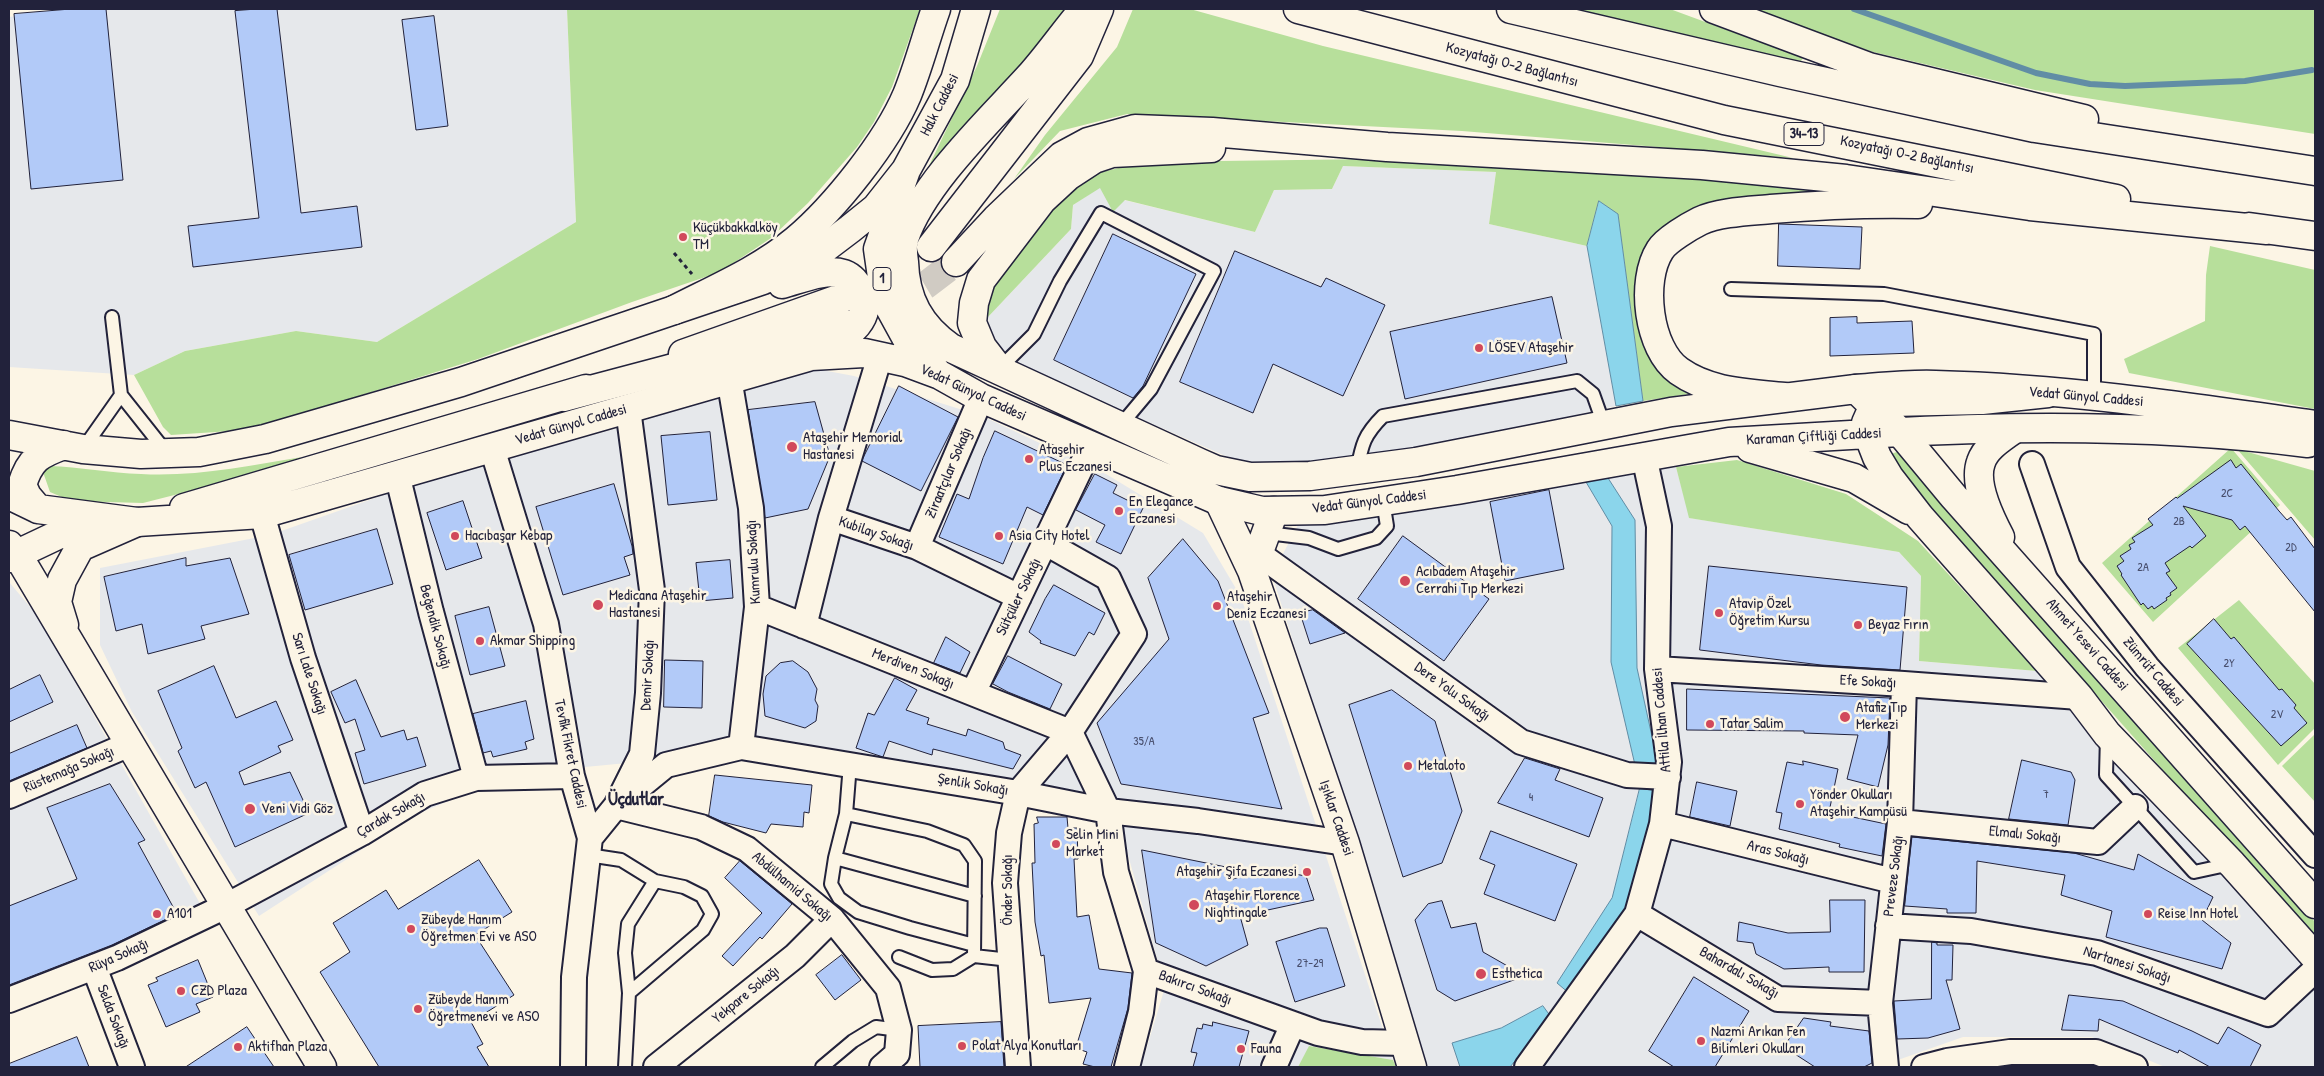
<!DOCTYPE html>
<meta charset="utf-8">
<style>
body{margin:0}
#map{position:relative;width:2324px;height:1076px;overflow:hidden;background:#fcf5e5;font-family:"Patrick Hand",sans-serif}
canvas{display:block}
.frame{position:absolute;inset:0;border:10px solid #22223b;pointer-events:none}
</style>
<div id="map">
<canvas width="2324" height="1076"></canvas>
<div class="frame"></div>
</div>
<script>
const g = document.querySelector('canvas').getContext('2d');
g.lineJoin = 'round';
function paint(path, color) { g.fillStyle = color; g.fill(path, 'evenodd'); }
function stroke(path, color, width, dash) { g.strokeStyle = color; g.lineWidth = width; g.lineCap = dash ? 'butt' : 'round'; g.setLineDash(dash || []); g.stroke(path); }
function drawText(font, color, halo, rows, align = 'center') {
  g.font = font + ' "Patrick Hand",sans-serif'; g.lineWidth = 5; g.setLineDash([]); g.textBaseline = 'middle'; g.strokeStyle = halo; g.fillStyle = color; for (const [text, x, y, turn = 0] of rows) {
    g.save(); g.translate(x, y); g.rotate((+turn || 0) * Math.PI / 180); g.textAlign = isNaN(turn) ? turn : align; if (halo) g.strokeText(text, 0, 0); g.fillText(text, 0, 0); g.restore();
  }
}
const built = new Path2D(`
 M71 9H567L576 222 377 342 296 331 185 351 134 375 9 367V17Z
 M1343 166 1496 172 1489 224 1587 246 1616 406 1319 473 1237 461 1027 369 991 345 988 317 1071 229 1073 205 1100 187 1124 200 1255 232 1274 190 1332 189Z
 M811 368 854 376 982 416 1106 474 1203 533 1241 597 1393 1060 1310 1046 1298 1067H1141L1165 987 1114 805 739 736 627 763 585 767 557 785 482 787 415 815 259 916 132 712 100 645V568L270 535 415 484 622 427 731 386Z
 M1676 467 1690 518 1899 552 1921 576 1919 661 2037 671 2107 734 2315 957V1067H2165L2092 1037H1963L1878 1067H1428L1272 575 1299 523Z
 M9 582 37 615 211 923 9 999Z`);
const green = new Path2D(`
 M567 9H920L892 87 874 122 857 147 808 203 771 238 720 272 632 302 478 359 278 421 231 431 171 435 163 427 134 375 185 351 296 331 377 342 576 222Z
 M1000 9H1069L1003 101 926 172 977 66Z
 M1133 9H1190L1323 46 1793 158 1462 131 1127 114 1060 131 1014 179 1045 135 1117 47Z
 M1572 9H1670L1803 58 1801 61 1721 50Z
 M1749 9H2315V134L2035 90 1873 52Z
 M1375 159 1513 161 1828 190 1738 201 1642 277 1695 393 1643 401 1618 215 1599 201 1587 246 1489 224 1496 172 1343 166 1332 189 1274 190 1255 232 1125 200 1113 212 1100 188 1073 205 1071 229 988 317 981 310 990 283 1048 208 1090 175 1143 162Z
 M2210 246 2315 270V409L2129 373 2124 359 2205 321 2206 275Z
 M2231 448 2280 505 2153 622 2102 563Z
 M2237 449 2315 471V540Z
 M1900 451 2007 575 2315 922V937L2238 850 2177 786 1884 456Z
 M302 457 249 476 143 503 71 501 50 492 43 472 49 466C80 467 110 473 141 474 194 477 249 466 302 457Z
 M1737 460 1846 494 1918 541 2037 671 1919 661 1921 576 1899 552 1689 518 1676 467Z
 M2239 600 2315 684V728L2278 765 2178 648Z
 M2315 734V802L2282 766Z
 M1309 1046 1393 1060 1396 1067H1298Z`);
const water = new Path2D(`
 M1599 201 1618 214 1643 401 1616 406 1587 246Z
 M1608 478 1635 520 1637 668 1658 764 1635 765 1611 662 1612 526 1586 482Z
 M1640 788 1655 791 1632 907 1570 994 1557 983 1612 898Z
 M1543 1006 1551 1017 1510 1067H1460L1452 1043 1501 1028Z`);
const stream = new Path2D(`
 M1854 9 2036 73 2090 84 2125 86 2245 81 2312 70`);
const building = new Path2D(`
 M71 9H106L123 180 31 189 14 14Z
 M257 9H277L301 213 357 206 362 247 193 267 188 226 259 218 235 11Z
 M434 16 448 126 416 130 402 20Z
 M1779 224 1862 227 1860 269 1778 266Z
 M1113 234 1196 274 1143 386 1133 398 1054 360Z
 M1235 251 1321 287 1326 278 1385 305 1343 396 1273 364 1253 413 1180 382Z
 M1552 297 1567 363 1405 399 1390 332Z
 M1857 317V323L1912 321 1914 353 1830 356V318Z
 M899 386 958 417 921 491 862 461Z
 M815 402 830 456 808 509 765 518 748 410Z
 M995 431 1067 465 1043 515 1027 507 1003 564 939 537 957 494 969 499 983 458Z
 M710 432 717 500 668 505 661 436Z
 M2231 460 2236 468 2241 464 2279 511 2287 520 2291 517 2315 549V612L2245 526 2240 530 2232 520 2183 506 2206 536 2192 548 2190 546 2165 563 2170 571 2166 573 2177 588 2170 593 2171 595 2166 598 2167 600 2154 609 2152 606 2148 609 2143 603 2141 605 2121 575 2122 574 2117 566 2124 561 2120 556 2131 549 2129 545 2135 542 2132 538 2153 525 2148 519 2176 497 2177 498Z
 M1095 474 1117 485 1113 493 1143 508 1121 554 1096 542 1105 525 1076 510Z
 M614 484 632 546 633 554 624 557 630 575 563 595 536 507Z
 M1549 490 1564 569 1505 581 1490 502Z
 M463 501 482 558 446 570 427 513Z
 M377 529 393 584 305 610 289 555Z
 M1403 536 1489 599 1444 661 1358 599Z
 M1183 539 1218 581 1269 713 1253 718 1282 809 1121 784 1097 723 1169 639 1148 578Z
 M186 558V566L230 558 249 614 201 626 205 639 148 654 142 624 116 631 104 577Z
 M730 560 733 598 700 601 696 563Z
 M1709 566 1907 587 1900 670 1821 665 1700 650Z
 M1054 585 1105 613 1094 635 1089 632 1075 656 1040 643 1041 641 1029 632 1045 599Z
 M489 607 505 666 470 675 455 616Z
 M1313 610 1345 633 1310 644 1300 613Z
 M2214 619 2231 639 2234 637 2279 690 2282 689 2296 705 2294 708 2307 723 2281 746 2187 644Z
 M946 637 970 652 960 673 934 663Z
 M1008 656 1062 684 1050 709 1008 692 993 684Z
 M665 660 703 661 702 708 664 707Z
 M793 661 808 672 817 689 815 700 818 706 816 721 805 728 765 716 763 694 766 676 780 663Z
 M214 666 236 718 276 701 293 740 278 746 281 752 239 772 244 785 290 772 309 813 235 847 206 782 195 788 178 751 182 748 158 691Z
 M40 675 53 702 9 722V690Z
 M895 678 917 690 906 710 929 718 927 724 966 736 968 729 1003 742 1005 749 1021 755 1013 769 933 749 932 755 889 741 883 757 856 748 868 713 874 715Z
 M356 680 381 737 404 730 407 740 417 737 426 766 364 784 355 753 365 750 355 719 345 723 331 692Z
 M1687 689 1890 698 1888 745 1878 787 1847 779 1858 735 1804 733V731L1687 730Z
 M1392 690 1435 721 1462 811 1442 863 1403 877 1349 705Z
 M526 701 534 739 525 742 527 749 493 757 491 751 483 753 473 714Z
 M77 725 87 748 9 781V754Z
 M1525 758 1560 769 1555 780 1603 798 1589 837 1498 803Z
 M2022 760 2071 772 2075 780 2068 825 2009 819Z
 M1803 761 1838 769 1829 812 1886 824 1882 856 1839 847 1840 844 1779 829 1782 813 1776 812 1787 762 1803 765Z
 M715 775 812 785 809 813 804 812 803 827 771 824 766 833 723 822 709 816Z
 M1697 782 1737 791 1730 826 1690 817Z
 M110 784 145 840 138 843 177 914 112 945 9 985V906L77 879 47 808Z
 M1037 817H1067L1068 828H1077L1078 859H1074L1077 917 1089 915 1099 969 1132 973 1128 1008 1111 1067H1095L1083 1064 1087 1052 1081 1050 1082 1046 1077 1044 1091 998 1049 1003 1044 955 1041 956 1035 922 1032 863H1035L1034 824 1038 823Z
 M1491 831 1577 864 1555 921 1484 894 1495 865 1480 859Z
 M1912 837 2074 853 2134 870 2138 854 2213 897 2202 920 2231 943 2222 969 2106 937 2112 911 2061 895 2065 875 1977 861 1976 913H1947V909L1905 906Z
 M1142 850 1226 867 1230 880 1265 869 1306 876 1314 900 1240 916 1248 945 1206 966 1156 943Z
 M479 860 512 912 475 935 514 995 471 1022 483 1044 477 1047 489 1067H379L320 972 350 952 333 923 386 890 398 909Z
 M740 861 792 904 762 939 760 937 733 966 722 956 762 913 725 878Z
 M1830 900H1865L1864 972H1829V967L1784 969 1756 954 1753 943 1737 941 1739 922 1788 933 1830 932Z
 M1442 901 1451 928 1476 923 1483 952 1525 976 1455 1001 1437 990 1415 920 1428 904Z
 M1320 928H1327L1345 986 1295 1002 1276 942Z
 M1932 942 1937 943V945H1953L1952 980H1946L1960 1029 1928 1038 1897 1039 1894 1001 1931 999Z
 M842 955 861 980 835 1000 816 975Z
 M198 960 213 997 196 1004 200 1012 166 1027 148 985 158 981 156 978Z
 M1694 977 1749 1011 1715 1067H1674L1649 1051Z
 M2069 995 2123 1001 2192 1031 2218 1044 2228 1027 2261 1045 2250 1067H2210L2179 1050 2178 1053 2099 1019 2098 1031 2062 1030Z
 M1804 1018 1831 1022 1830 1026 1869 1031 1872 1063 1864 1067H1815L1784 1047Z
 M1001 1022 1004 1067H920L918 1026Z
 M1213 1022 1249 1031 1239 1067H1193L1197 1053 1191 1052 1197 1028 1202 1029 1203 1024 1212 1026Z
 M247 1027 274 1067H186Z
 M77 1037 89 1067H9V1064Z`);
const highwayTunnel = new Path2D(`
 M889 307 926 285 956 262`);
const path = new Path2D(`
 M674 253 692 274`);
const lane = new Path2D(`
 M1731 289 1884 294 2094 334V397
 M112 317 121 395 167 453
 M999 369 1034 334 1060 281 1101 213 1214 271 1151 389 1120 426
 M83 449 121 395
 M1357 470C1362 444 1364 435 1383 416L1577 381 1593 394 1604 425
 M1267 533 1309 538 1338 549 1376 538 1387 526 1383 501
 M2107 736 2106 775 2194 872 2231 864
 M850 764 846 814 835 858 831 884 839 898 858 912 910 928 974 945
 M846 814 927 831 964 845 975 861 974 956
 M588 855 621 860 655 881 684 887 702 896 712 914 703 930 629 993
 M835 858 975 896
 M899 957 932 970 953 969 974 956 1010 960
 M625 1067 629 993 625 953 628 924 655 881
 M822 1067 853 1041 876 1027 899 1030`);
const street = new Path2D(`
 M880 356 831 518 917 547 1019 597
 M729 378 751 508 757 607 741 747
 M492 448 546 624 572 776 590 838 574 977 573 1067
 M2032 464 2068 567 2147 667 2315 855
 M397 474 431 612 476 778
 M262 514 303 658 362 833
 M917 547 981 398
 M1259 554 1521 742 1627 775 1668 777
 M757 607 1070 732 1108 811 1116 872 1146 971 1318 1033 1362 1042 1404 1043
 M804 626 831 518
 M1657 669 1904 684 2079 697
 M973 693 1091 446
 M9 796 130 744
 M616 806 666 765 741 747 1018 793 1108 811 1198 821 1345 843
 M616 806 701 827 747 849 832 919 888 988 899 1030 897 1054 882 1067
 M1900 822 2098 842 2135 807
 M1662 824 1893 881
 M590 838 616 806 642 754 648 693 652 590 628 409
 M1637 914 1778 999 1880 1003
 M1888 926 1971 931 2097 953 2268 1014 2315 970
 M94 967 132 1067
 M9 1000 117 958 226 906 362 833 425 794 476 778 572 776
 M656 1067 795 956 832 919
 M1018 1067 1005 883 1009 833 1018 793 1070 732 1134 634 1108 578 1046 543
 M1127 1067 1141 1012 1146 971
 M1274 1067 1293 1024
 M1527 1067 1637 914 1662 824 1669 762 1657 669 1659 526 1644 456
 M1886 1067 1880 1003 1900 822 1904 684
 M1924 1067 1947 1061 2010 1052H2096L2135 1067`);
const secondary = new Path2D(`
 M1856 389C1882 387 1909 384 1935 385 2062 388 2190 407 2315 425
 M1882 433C2023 425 2167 425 2308 443
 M1219 501 1252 571 1345 843 1412 1067
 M9 545 17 554 322 1067
 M9 558 64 532 108 526
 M1252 571 1274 511
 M64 625 57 602 62 580 80 547 137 522`);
const primary = new Path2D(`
 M1084 9C1065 31 1048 56 1029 77 989 121 922 184 904 239 902 246 903 255 904 262 905 299 920 327 951 348L1200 463 1216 470 1250 477 1310 476 1416 462 1671 412 1856 389 1900 432 1954 497 2315 904
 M931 247 1079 56 1099 9
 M782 284C801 279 825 268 844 274 852 277 856 283 860 290 876 317 847 337 825 348
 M683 354 844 297
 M935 370 913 350 890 308 882 277 878 249 906 170 955 80 976 9
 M2048 393 1982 400 1891 402 1879 406 1870 414 1866 423 1868 434 1877 457 1889 477 1920 517 2079 697 2107 734 2232 864 2315 957
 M9 435 83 449 141 454 199 452 265 439 461 382 763 280 817 254 850 229 876 208 906 170
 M1750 448 1854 478 1909 510
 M9 495 38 509 137 522 262 514 811 356 864 353 905 362 940 375 981 398 1219 501 1262 511 1325 510 1457 490 1729 442 1868 434
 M184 508 586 389
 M38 509 27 496 22 485C30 459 39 454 64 445
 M2000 537C1990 518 1973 484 1981 462 1986 447 2002 438 2014 429`);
const highway = new Path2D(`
 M1298 9 1724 120 2116 199
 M1511 9 1780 72 2035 128 2315 171
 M1714 9 1869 67 2084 119
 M2249 227 2315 236
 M956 262 996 219 1062 156 1088 142 1135 129 1212 132 1387 147 1702 165 1846 179 2030 206 2267 230
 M674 310C715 289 760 270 796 240 835 207 887 142 907 95 918 68 926 37 936 9
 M999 369 982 347 972 323 974 303 981 280 1042 200 1068 176 1094 159 1112 153 1211 148
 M564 397 843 323
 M1784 397C1748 393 1710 393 1679 371 1648 349 1640 281 1660 250 1666 240 1690 226 1700 221 1719 212 1750 211 1771 209 1820 205 1869 203 1918 204`);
const markers = [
 [683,237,5,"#d1495b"],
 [1479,348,5,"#d1495b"],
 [792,447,6,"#d1495b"],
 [1029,459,5,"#d1495b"],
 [1119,511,5,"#d1495b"],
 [455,536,5,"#d1495b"],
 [999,536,5,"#d1495b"],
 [1405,581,6,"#d1495b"],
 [598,605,6,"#d1495b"],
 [1217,606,5,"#d1495b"],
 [1719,613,5,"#d1495b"],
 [1858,625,5,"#d1495b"],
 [480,641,5,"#d1495b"],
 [1845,717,6,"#d1495b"],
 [1710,724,5,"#d1495b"],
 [1408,766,5,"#d1495b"],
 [1800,804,5,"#d1495b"],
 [250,809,6,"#d1495b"],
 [1056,844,5,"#d1495b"],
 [1307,872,5,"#d1495b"],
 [1194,905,6,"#d1495b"],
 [157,914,5,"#d1495b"],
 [2148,914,5,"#d1495b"],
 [411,929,5,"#d1495b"],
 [1481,974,6,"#d1495b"],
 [181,991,5,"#d1495b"],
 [418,1009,5,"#d1495b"],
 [1701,1041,5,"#d1495b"],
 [962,1046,5,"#d1495b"],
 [238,1047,5,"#d1495b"],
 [1241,1049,5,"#d1495b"]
];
const numberNames = [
 ["2C",2227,494],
 ["2B",2179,522],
 ["2D",2291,548],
 ["2A",2143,568],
 ["2Y",2229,664],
 ["2V",2277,715],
 ["35/A",1144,742],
 ["7",2046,795],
 ["4",1531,798],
 ["27-29",1310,964]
];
const shields = [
 [1804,134,40],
 [882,279,18]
];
const shieldNames = [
 ["34-13",1804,134],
 ["1",882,279]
];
const streetNames = [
 ["Kozyatağı O-2 Bağlantısı",1512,65,15],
 ["Halk Caddesi",940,105,-63],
 ["Kozyatağı O-2 Bağlantısı",1907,155,12],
 ["Vedat Günyol Caddesi",973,393,25],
 ["Vedat Günyol Caddesi",2086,397,5],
 ["Vedat Günyol Caddesi",571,425,-16],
 ["Karaman Çiftliği Caddesi",1814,437,-3],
 ["Ziraatçılar Sokağı",949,473,-67],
 ["Vedat Günyol Caddesi",1369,502,-7],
 ["Kubilay Sokağı",876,534,19],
 ["Kumrulu Sokağı",754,562,-93],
 ["Sütçüler Sokağı",1019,597,-64],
 ["Beğendik Sokağı",435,627,75],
 ["Ahmet Yesevi Caddesi",2087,645,49],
 ["Merdiven Sokağı",913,669,22],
 ["Zümrüt Caddesi",2153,672,50],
 ["Sarı Lale Sokağı",309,674,72],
 ["Demir Sokağı",648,675,-87],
 ["Efe Sokağı",1868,682,3],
 ["Dere Yolu Sokağı",1452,692,36],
 ["Attila İlhan Caddesi",1662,720,-95],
 ["Tevfik Fikret Caddesi",570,754,78],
 ["Rüstemağa Sokağı",69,770,-23],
 ["Şenlik Sokağı",973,785,10],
 ["Çardak Sokağı",391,815,-30],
 ["Işıklar Caddesi",1336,818,71],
 ["Elmalı Sokağı",2025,835,6],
 ["Aras Sokağı",1778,853,14],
 ["Preveze Sokağı",1894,876,-83],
 ["Abdülhamid Sokağı",792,887,40],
 ["Önder Sokağı",1008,890,-90],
 ["Rüya Sokağı",119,956,-24],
 ["Nartanesi Sokağı",2127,965,18],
 ["Bahardalı Sokağı",1739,973,30],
 ["Bakırcı Sokağı",1195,988,20],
 ["Yekpare Sokağı",746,995,-39],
 ["Selda Sokağı",113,1017,69]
];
const poiNames = [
 ["Küçükbakkalköy",693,228],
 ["TM",693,245],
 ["LÖSEV Ataşehir",1489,348],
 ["Ataşehir Memorial",803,438],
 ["Hastanesi",803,455],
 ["Ataşehir",1039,450],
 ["Plus Eczanesi",1039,467],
 ["En Elegance",1129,502],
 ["Eczanesi",1129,519],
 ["Hacıbaşar Kebap",465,536],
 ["Asia City Hotel",1009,536],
 ["Acıbadem Ataşehir",1416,572],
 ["Cerrahi Tıp Merkezi",1416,589],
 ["Medicana Ataşehir",609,596],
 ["Hastanesi",609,613],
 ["Ataşehir",1227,597],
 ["Deniz Eczanesi",1227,614],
 ["Atavip Özel",1729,604],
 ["Öğretim Kursu",1729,621],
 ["Beyaz Fırın",1868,625],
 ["Akmar Shipping",490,641],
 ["Atafiz Tıp",1856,708],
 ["Merkezi",1856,725],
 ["Tatar Salim",1720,724],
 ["Metaloto",1418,766],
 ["Yönder Okulları",1810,795],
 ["Ataşehir Kampüsü",1810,812],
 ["Veni Vidi Göz",261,809],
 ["Selin Mini",1066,835],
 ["Market",1066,852],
 ["Ataşehir Şifa Eczanesi",1297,872,"right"],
 ["Ataşehir Florence",1205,896],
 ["Nightingale",1205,913],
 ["A101",167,914],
 ["Reise Inn Hotel",2158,914],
 ["Zübeyde Hanım",421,920],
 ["Öğretmen Evi ve ASO",421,937],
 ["Esthetica",1492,974],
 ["CZD Plaza",191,991],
 ["Zübeyde Hanım",428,1000],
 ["Öğretmenevi ve ASO",428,1017],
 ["Nazmi Arıkan Fen",1711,1032],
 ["Bilimleri Okulları",1711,1049],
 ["Polat Alya Konutları",972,1046],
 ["Aktifhan Plaza",248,1047],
 ["Fauna",1251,1049]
];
const quarterNames = [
 ["Üçdutlar",636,800]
];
paint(built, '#e6e8eb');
paint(green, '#b7df9b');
paint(water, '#8bd5eb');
stroke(water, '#618da5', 1);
stroke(stream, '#618da5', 6);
paint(building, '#b2caf8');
stroke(building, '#22223b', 1);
stroke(highwayTunnel, '#d0cbc3', 28, [28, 14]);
stroke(lane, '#22223b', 16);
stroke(street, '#22223b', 28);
stroke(secondary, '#22223b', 31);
stroke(primary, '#22223b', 31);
stroke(highway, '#22223b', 31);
stroke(path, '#22223b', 3, [4, 4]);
stroke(lane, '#fcf5e5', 12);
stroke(street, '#fcf5e5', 24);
stroke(secondary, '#fcf5e5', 28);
stroke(primary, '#fcf5e5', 28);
stroke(highway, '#fcf5e5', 28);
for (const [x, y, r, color] of markers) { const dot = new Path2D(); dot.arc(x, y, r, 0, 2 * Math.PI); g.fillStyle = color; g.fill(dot); stroke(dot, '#fcf5e5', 2); }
drawText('12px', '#464c6a', null, numberNames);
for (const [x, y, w] of shields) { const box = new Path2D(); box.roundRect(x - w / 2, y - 11.5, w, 23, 4); g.fillStyle = '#fcf5e5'; g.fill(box); stroke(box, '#22223b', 1); }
drawText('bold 14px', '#22223b', null, shieldNames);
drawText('15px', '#22223b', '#fcf5e5', streetNames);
drawText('15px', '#22223b', '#fcf5e5', poiNames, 'left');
drawText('bold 18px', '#22223b', '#fcf5e5', quarterNames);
</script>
